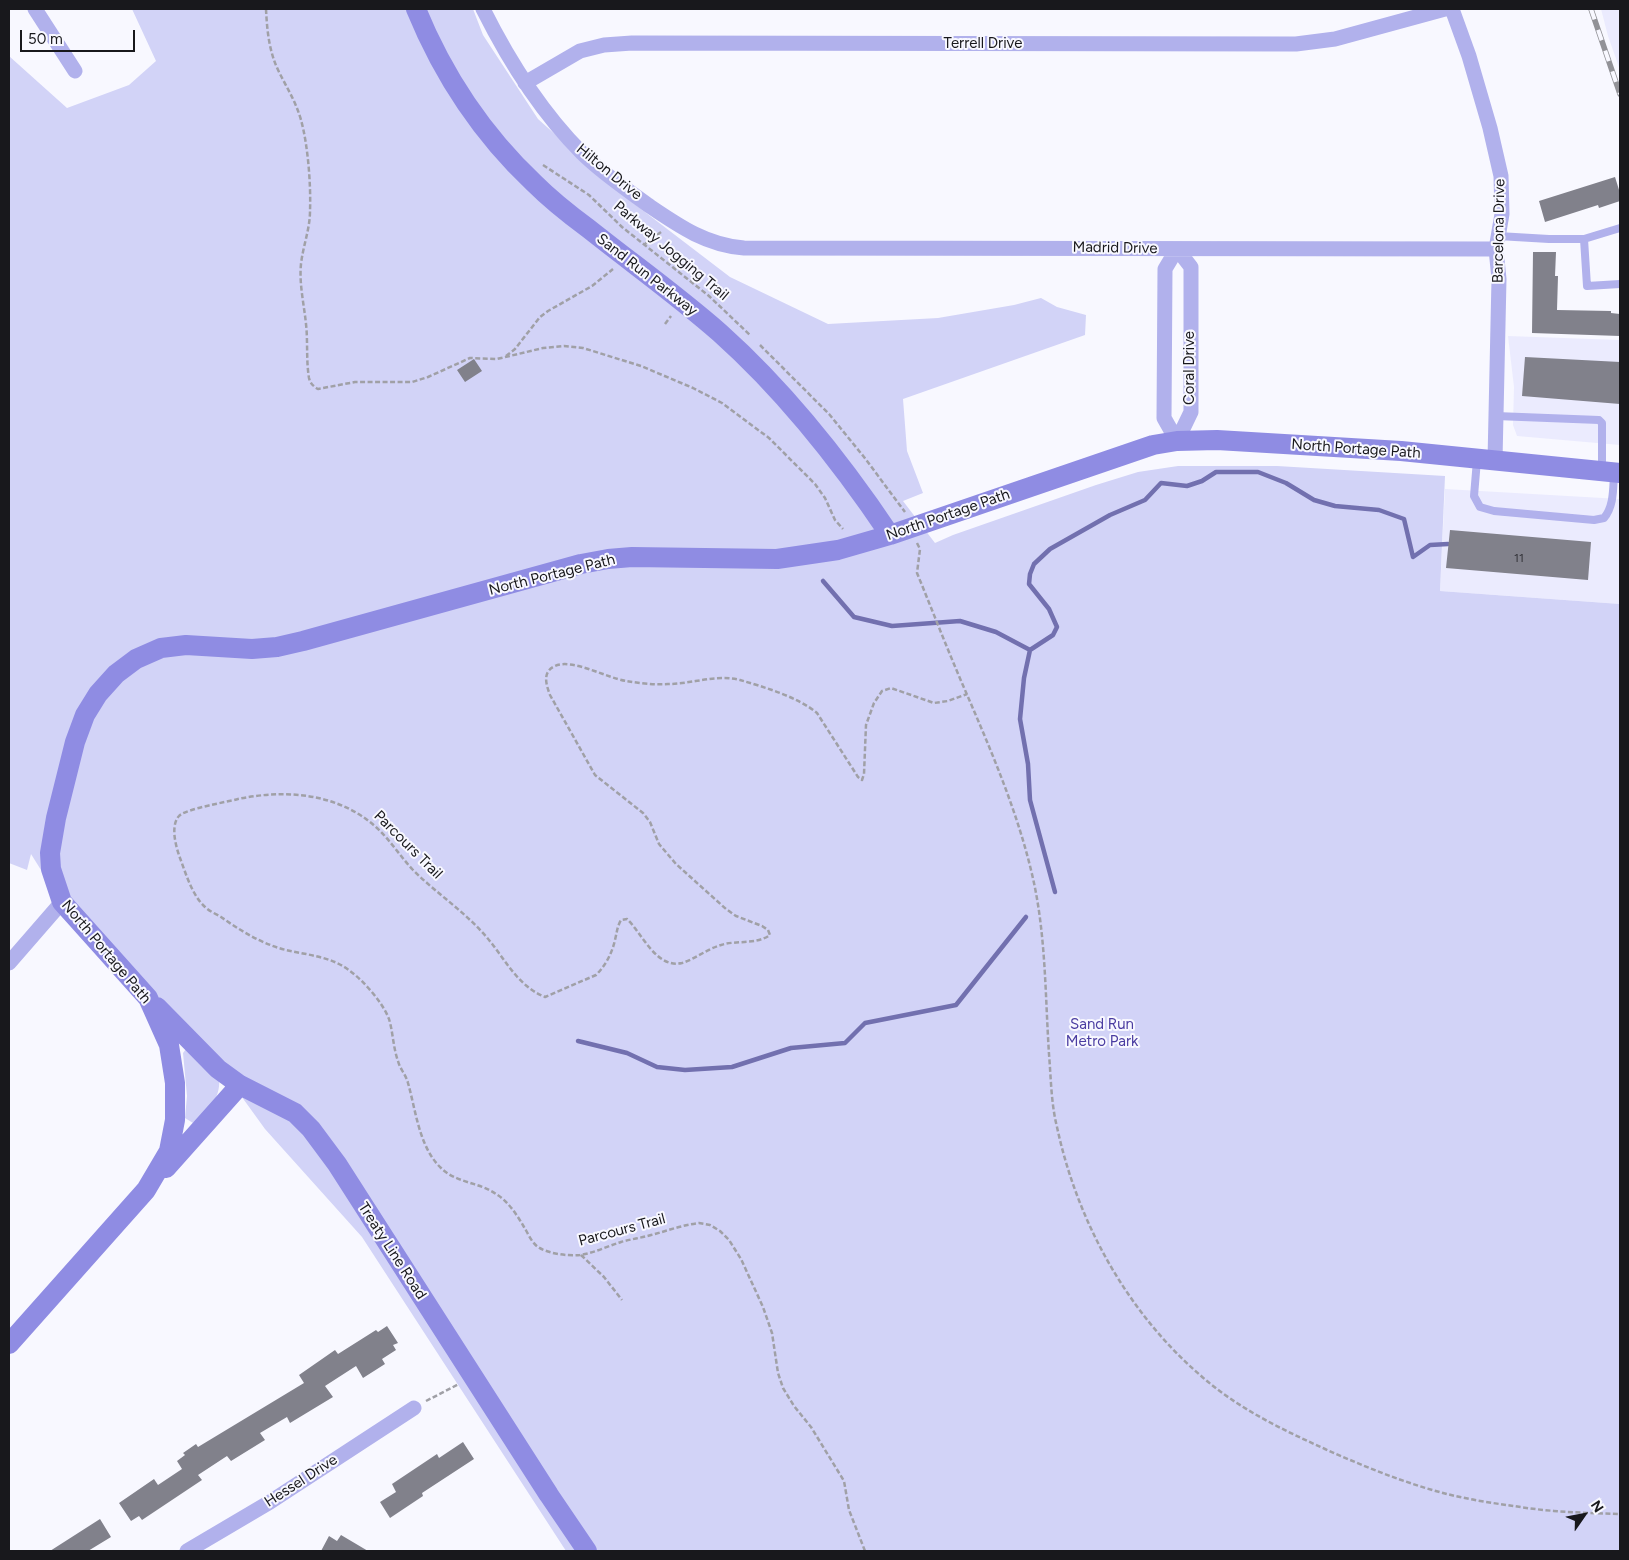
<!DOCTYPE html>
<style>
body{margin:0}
#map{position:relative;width:1629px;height:1560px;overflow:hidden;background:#f8f8ff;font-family:Figtree,sans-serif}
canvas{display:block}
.frame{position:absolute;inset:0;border:10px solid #18181c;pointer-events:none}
.north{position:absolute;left:1559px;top:1490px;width:50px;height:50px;-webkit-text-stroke:4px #f8f8ff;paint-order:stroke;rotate:57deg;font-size:14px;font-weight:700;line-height:20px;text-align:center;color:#18181c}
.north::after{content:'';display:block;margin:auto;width:18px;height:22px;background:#18181c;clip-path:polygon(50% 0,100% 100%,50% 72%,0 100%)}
.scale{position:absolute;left:20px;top:30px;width:115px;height:22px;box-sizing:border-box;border:2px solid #18181c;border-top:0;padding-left:6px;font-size:15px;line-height:18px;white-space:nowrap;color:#18181c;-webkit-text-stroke:4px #f8f8ff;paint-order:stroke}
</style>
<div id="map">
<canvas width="1629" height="1560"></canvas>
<div class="frame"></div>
<div class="north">N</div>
<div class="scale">50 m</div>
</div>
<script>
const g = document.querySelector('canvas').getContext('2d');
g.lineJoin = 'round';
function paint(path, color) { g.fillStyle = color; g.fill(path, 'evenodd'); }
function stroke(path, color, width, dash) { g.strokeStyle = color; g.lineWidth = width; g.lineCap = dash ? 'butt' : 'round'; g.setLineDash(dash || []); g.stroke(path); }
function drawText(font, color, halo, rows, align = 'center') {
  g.font = font + ' Figtree,sans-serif'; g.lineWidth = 4; g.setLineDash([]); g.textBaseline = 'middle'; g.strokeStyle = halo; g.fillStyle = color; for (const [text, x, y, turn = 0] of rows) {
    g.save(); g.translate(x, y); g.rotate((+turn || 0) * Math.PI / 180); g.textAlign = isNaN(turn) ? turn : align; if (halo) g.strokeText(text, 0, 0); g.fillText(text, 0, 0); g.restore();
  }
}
const built = new Path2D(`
 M1601 9H1620V70L1608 36Z
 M1508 336 1620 340V445L1517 436 1513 425 1514 387Z
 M1445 489 1620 499V604L1440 591Z`);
const green = new Path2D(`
 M132 9H473L483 35 538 119 624 196 730 277 828 324 938 318 1014 305 1041 298 1057 307 1086 315 1085 335 903 399 907 451 923 493 903 501 935 543 953 535 1096 485 1138 472 1178 466H1277L1445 476 1440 591 1620 604V1551H566L362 1237 265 1129 218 1064 46 878 31 854 27 870 9 863V56L67 108 129 85 156 61Z
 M186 1049 219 1080C221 1097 207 1114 193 1123L185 1118 187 1096 183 1053Z`);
const stream = new Path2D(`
 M823 581 854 617 892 626 960 621 996 632 1030 650
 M1055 892 1030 800 1028 764 1020 719 1024 678 1030 650 1053 635 1057 627 1049 609 1029 584 1030 574 1034 564 1050 549 1110 515 1145 500 1161 483 1187 486 1202 481 1216 472H1258L1286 483 1314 500 1335 506 1379 510 1404 519 1413 557 1430 545 1448 544
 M578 1041 627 1053 657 1067 685 1070 732 1067 791 1048 845 1043 865 1023 956 1005 1026 917`);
const building = new Path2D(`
 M1615 177 1620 193V201L1599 208 1598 205 1545 222 1539 201Z
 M1533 252H1556L1555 276H1558L1557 310 1611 311V313L1620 314V336L1532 333Z
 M1525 357 1620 362V404L1522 396Z
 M474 359 482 371 465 382 457 370Z
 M1450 530 1591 542 1588 580 1446 568Z
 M387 1326 398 1343 393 1345 396 1350 382 1359 385 1364 363 1378 356 1366 325 1386 333 1397 290 1423 287 1417 260 1433 265 1440 231 1461 227 1456 198 1475 202 1480 142 1520 139 1516 131 1521 119 1503 154 1479 158 1485 182 1469 177 1461 185 1455 183 1453 196 1444 198 1447 304 1383 299 1375 335 1350 338 1354 376 1330 378 1332Z
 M463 1442 474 1459 422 1493 423 1496 390 1518 380 1502 396 1492 392 1484 437 1454 439 1458Z
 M100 1519 111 1537 88 1551H50Z
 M341 1535 368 1551H321L329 1536 337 1541Z`);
const path = new Path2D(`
 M266 9C267 30 269 52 279 72 287 88 296 102 301 120 308 145 311 185 310 211 310 229 303 246 301 264 299 284 304 304 306 324 308 342 306 360 309 378 310 383 313 386 318 389L355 382H412L428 377 470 358 497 359 543 348 564 346 583 348 641 366 693 388 722 403 769 438 815 484 825 498 835 520 843 529
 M543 165 589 195 622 227 709 296 751 336
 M645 244 661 232
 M665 324 671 316
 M760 345 829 414 864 457 905 512
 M506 356 515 349 540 317 548 311 592 286 613 269
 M917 543 920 549 917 573C933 612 948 651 965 690 990 748 1016 808 1031 870 1046 930 1045 993 1049 1054 1051 1078 1051 1103 1057 1127 1077 1221 1127 1312 1200 1375 1237 1408 1281 1429 1325 1449 1363 1466 1402 1482 1443 1493 1466 1499 1491 1503 1514 1506 1549 1512 1585 1513 1620 1514
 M581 1255 604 1277 622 1300
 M426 1401 459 1384
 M865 1551 849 1510 844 1481 811 1427 794 1406 783 1388 778 1373 772 1333 763 1307 741 1259 729 1240 720 1231 710 1225 699 1223C682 1225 667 1231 651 1235 641 1238 631 1239 621 1242 608 1246 594 1253 580 1255 567 1256 549 1254 538 1247 531 1242 528 1233 524 1227 517 1215 508 1201 496 1194 479 1182 456 1183 441 1168 419 1147 416 1111 408 1083 406 1075 400 1069 398 1061 393 1047 393 1032 389 1019 383 1003 364 981 350 971 333 957 308 955 286 950 262 944 241 931 221 917 216 914 209 911 205 907 192 895 186 874 180 858 176 847 170 826 179 816 185 809 227 802 238 799 286 789 339 793 377 828 390 840 400 856 413 870 435 892 461 909 482 932 503 954 515 985 545 997L596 975C606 965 612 953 615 940 617 932 617 927 621 920L627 919C642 933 656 969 682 963 695 959 707 949 721 945 736 940 756 945 770 935L768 930 762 926 736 916 726 909 676 864 659 844 650 822 643 813 595 775 550 695C546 684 542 672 555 666 572 658 607 678 626 681 639 683 654 685 668 684 692 684 716 674 740 680 764 687 798 697 817 713L858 777 862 780 864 774 866 725 874 703 882 691 891 688 934 703 948 701 967 694`);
const lane = new Path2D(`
 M1498 236 1549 239H1584L1620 228
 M1584 239 1587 286 1620 284
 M1496 416 1599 420 1602 423V469
 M1477 460 1474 496 1480 507 1494 511 1594 520 1604 518C1614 506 1613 489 1614 474`);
const street = new Path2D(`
 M35 9 75 71
 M483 9C509 61 541 112 582 153 602 173 625 188 648 205 679 226 706 245 744 248L1496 249
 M1452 9 1469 56 1490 128 1501 176 1502 214 1496 249 1499 279 1495 460
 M525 83 580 51 604 45 632 43 1296 44 1335 39 1445 9
 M1177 249 1165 269 1164 418 1177 441
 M1177 249 1191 267V412L1177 441
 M9 963 62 902
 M187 1551 270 1502 414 1408`);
const secondary = new Path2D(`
 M416 9C443 75 482 134 534 183 551 200 570 215 589 229 633 264 678 296 720 333 786 392 841 462 890 535
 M157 1007 218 1069 240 1085 295 1113 311 1129 337 1164 549 1495 587 1551
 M166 1168 240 1085
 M9 1344 146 1190 169 1151 175 1120V1083L169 1045 148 998 62 902 51 869 50 853 56 818 75 742 85 715 98 694 116 674 136 659 161 648 186 645 252 649 277 647 303 641 581 564 608 559 632 557 777 559 838 550 890 535 1153 445 1177 441 1217 440 1401 451 1620 473`);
const rail = new Path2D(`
 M1591 9 1620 94`);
const numberNames = [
 ["11",1519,558]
];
const streetNames = [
 ["Terrell Drive",983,44],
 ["Hilton Drive",609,172,39],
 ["Barcelona Drive",1499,231,-89],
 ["Madrid Drive",1115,248,1],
 ["Parkway Jogging Trail",671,251,40],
 ["Sand Run Parkway",647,275,38],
 ["Coral Drive",1190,368,-90],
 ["North Portage Path",1356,449,4],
 ["North Portage Path",948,515,-19],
 ["North Portage Path",552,575,-14],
 ["Parcours Trail",408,845,45],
 ["North Portage Path",106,952,50],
 ["Parcours Trail",622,1230,-15],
 ["Treaty Line Road",392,1251,57],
 ["Hessel Drive",301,1481,-33]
];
const parkNames = [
 ["Sand Run",1102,1025],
 ["Metro Park",1102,1042]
];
paint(built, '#ebebfe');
paint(green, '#d2d3f7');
stroke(stream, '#7270af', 4.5);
paint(building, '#81818b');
stroke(path, '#a0a0a6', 2.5, [5, 2.5]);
stroke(lane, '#b1b1ec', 8);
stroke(street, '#b1b1ec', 15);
stroke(secondary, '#8f8ce3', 20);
stroke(rail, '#929297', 5.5);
stroke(rail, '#f8f8ff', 4, [11]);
drawText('12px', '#323238', null, numberNames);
drawText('15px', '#18181c', '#f8f8ff', streetNames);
drawText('15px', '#4a3ca1', '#f8f8ff', parkNames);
</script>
